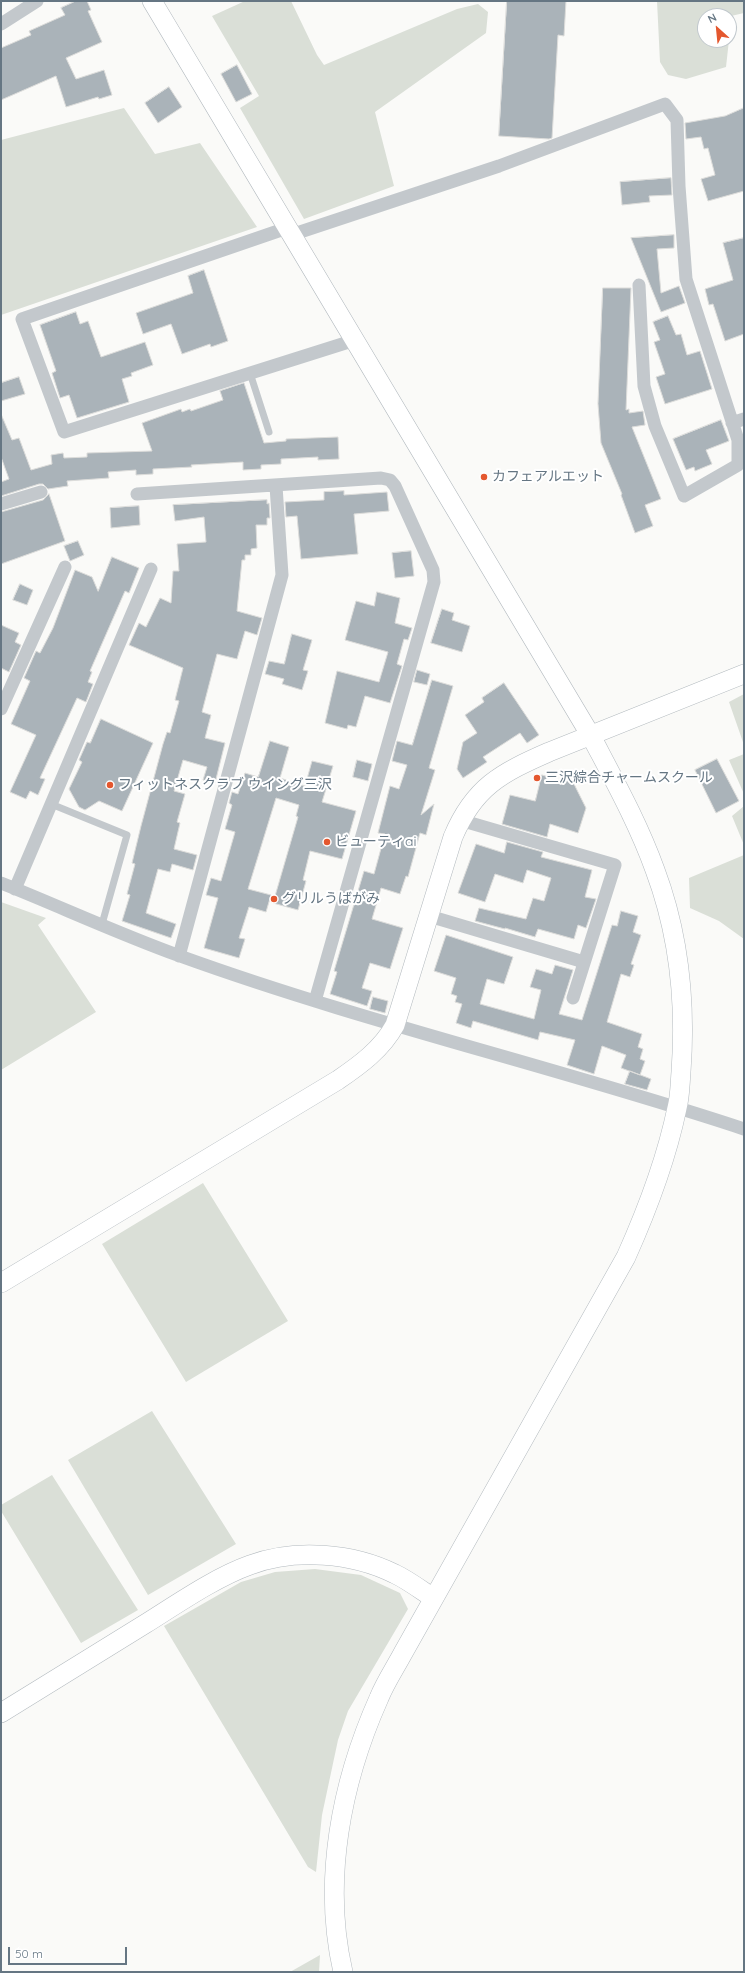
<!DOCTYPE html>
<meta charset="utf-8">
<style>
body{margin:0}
#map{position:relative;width:745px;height:1973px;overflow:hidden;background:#fafaf8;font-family:Quicksand,sans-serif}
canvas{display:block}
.frame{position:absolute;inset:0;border:2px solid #657683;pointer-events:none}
.north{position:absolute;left:697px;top:8px;width:40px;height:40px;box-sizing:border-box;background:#fff;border:1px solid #c1c8cd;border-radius:50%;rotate:333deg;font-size:11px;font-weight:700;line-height:16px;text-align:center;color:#657683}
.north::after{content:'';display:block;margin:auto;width:14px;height:18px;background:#e4572e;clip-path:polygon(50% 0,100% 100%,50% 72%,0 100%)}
.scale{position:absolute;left:8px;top:1947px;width:119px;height:18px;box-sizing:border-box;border:2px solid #657683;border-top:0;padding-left:5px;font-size:12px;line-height:14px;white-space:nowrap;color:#657683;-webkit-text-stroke:3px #fff;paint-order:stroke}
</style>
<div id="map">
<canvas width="745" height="1973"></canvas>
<div class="frame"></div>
<div class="north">N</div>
<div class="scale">50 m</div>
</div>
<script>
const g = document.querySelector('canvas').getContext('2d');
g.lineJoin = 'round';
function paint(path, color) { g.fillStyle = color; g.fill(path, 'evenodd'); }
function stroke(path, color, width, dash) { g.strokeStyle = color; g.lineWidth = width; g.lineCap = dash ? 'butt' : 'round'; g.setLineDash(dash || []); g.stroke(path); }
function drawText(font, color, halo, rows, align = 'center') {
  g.font = font + ' Quicksand,"Noto Sans JP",sans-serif'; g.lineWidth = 4; g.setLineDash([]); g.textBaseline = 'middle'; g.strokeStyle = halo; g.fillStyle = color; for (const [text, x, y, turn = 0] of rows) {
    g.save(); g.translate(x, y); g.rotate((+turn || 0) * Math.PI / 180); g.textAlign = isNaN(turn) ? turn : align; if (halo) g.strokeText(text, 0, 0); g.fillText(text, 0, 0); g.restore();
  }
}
const green = new Path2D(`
 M245 1H291L317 55 324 65 457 9 478 4 488 12 486 33 375 112 394 186 304 219 240 108 259 96 212 16Z
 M657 1H744V13L731 16 729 37V16H705V40H729L726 67 686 79 668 75 660 62Z
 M124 108 155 154 200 143 257 227 1 315V140Z
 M744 694V745L729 702Z
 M744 754V794L729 760Z
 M744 806V845L732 816Z
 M744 855V939L719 921 690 908 689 878Z
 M1 902 46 918 38 925 96 1012 1 1070Z
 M203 1183 288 1321 186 1382 102 1244Z
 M152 1411 236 1544 148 1595 68 1460Z
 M52 1475 138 1610 81 1643 1 1511V1505Z
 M315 1569 361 1575 400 1593 408 1609 348 1711 338 1740 322 1815 316 1872 308 1867 164 1626 241 1582 275 1572Z
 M320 1955 319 1972H290Z`);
const building = new Path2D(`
 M76 1H87L91 10 88 11 102 42 66 58 76 79 104 70 112 95 99 99 98 97 66 107 56 76 1 100V48L31 35 29 31 65 15 61 8Z
 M507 1H566L564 36 558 35 552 138 549 139 499 136Z
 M237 65 252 94 236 102 221 74Z
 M169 87 182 107 158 123 145 103Z
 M744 108V191L708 201 701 179 715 175 708 148 704 149 701 137 686 139 685 123 725 116Z
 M671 178 672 195 649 196 650 202 622 205 620 182Z
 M674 235V248L657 249 661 293 679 286 685 303 661 312 631 238Z
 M744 238V334L725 341 713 304 709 305 705 289 733 280 723 243Z
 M204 270 228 341 211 347 210 344 182 354 171 324 143 334 136 313 193 293 188 276Z
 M603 288H631L626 410 629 409V413L643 411 645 425 632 427 661 499 645 505 653 526 635 533 621 495 622 494 601 443 598 404Z
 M76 312 80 324 88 321 101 357 145 342 153 365 131 373 132 376 122 379 129 402 77 418 69 395 60 398 52 373 56 371 40 325Z
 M668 316 676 335 681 334 687 355 700 351 712 389 665 404 656 377 665 374 654 342 660 340 653 322Z
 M19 377 25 394 1 401V383Z
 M244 383 264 443 286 441V439L338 437 339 459 318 460V457L281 459V464L261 465V469L243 470V462L191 465 192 467 153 469V474L136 475V470L108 472 109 478 67 481 68 486 48 489 43 484H39L1 496V482L9 479 1 457V414L12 440 19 438 31 470 52 464 51 455 63 453 64 458 87 457V453L152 451 142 423 181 409 182 412 190 409 191 411 223 400 220 391Z
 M721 420 729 441 706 450 712 464 695 471 694 467 686 470 673 439Z
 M344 491V495L387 492 389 511 354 514 358 554 301 559 297 516 286 517 285 502 324 500V492Z
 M49 494 65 541 1 564V512L43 500Z
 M267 500V504L269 503 270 518H267V525H256L257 548 251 549V555H245V560H242L237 611 262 618 257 635 245 631 237 659 217 654 202 712 211 715 205 738 225 743 215 783 203 780 207 767 183 760 174 791 185 794 177 822 180 823 174 849 197 855 193 870 172 864 170 872 158 869 146 913 176 924 171 938 122 921 130 895 127 894 135 864 132 863 141 826 163 744 167 732 170 733 179 701 175 700 183 668 129 645 139 623 146 627 160 598 171 603 173 571H179L177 544 206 542 204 517 175 521 173 505Z
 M139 506 140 525 111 528 110 508Z
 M78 541 84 555 70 561 64 546Z
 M411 551 414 576 395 578 392 553Z
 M112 557 139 568 129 593 125 591 90 671 92 672 88 682 93 684 86 702 77 698 40 778 45 779 38 795 30 791 26 799 10 792 36 735 11 724 30 681 24 678 36 651 40 653 53 628 75 570 92 577 98 591Z
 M20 584 33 590 27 605 13 600Z
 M377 592 400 598 395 623 412 628 408 640 404 639 397 664 402 666 390 703 365 696 356 727 348 725 347 729 325 723 337 671 379 682 388 652 345 640 356 601 374 606Z
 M442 609 454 613 452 620 470 626 462 652 431 643Z
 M1 625 19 633 15 642 21 645 9 672 1 668Z
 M292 634 312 640 303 670 308 671 302 690 282 684 284 679 265 674 269 661 284 664Z
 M417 670 430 674 427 685 414 682Z
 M432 680 453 686 429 768 435 770 421 815 434 804 426 835 420 833 408 877 406 876 400 894 381 888 372 919 403 928 390 969 370 963 362 988 372 991 367 1006 330 994 337 972 334 971 364 871 374 874 385 834 378 833 390 786 399 789 407 765 392 761 397 741 412 745Z
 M504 683 539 735 527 743 520 733 483 757 487 762 463 778 457 769 463 742 477 733 465 715 484 702 482 698Z
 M101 719 153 743 122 811 99 801 85 810 79 807 69 789 82 762 79 760 87 742 90 743Z
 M270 741 289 747 280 778 305 786 312 761 333 766 322 802 356 811 342 859 310 851 303 880 306 881 298 910 273 903 298 817 296 816 299 805 276 798 248 889 271 895 266 912 249 907 239 938 245 939 239 958 204 948 218 898 206 895 211 878 221 881 235 832 225 829 232 805 229 803 232 792 238 794 245 773 258 777Z
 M717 759 739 801 716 813 695 770Z
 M357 760 372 764 368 781 353 777Z
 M542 775 563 781 571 778 586 808 578 833 550 824 547 837 502 824 510 795 535 801Z
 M507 842 543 852 541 857 592 870 585 897 596 899 586 928 578 925 574 939 538 929 535 937 505 928V929L475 921 479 908 526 919 533 898 544 901 551 878 527 870 523 883 495 874 485 902 458 893 476 844 504 853Z
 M621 911 638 916 633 932 641 935 631 964 634 965 630 977 621 974 607 1022 642 1034 638 1047 643 1049 640 1059 645 1061 640 1075 621 1068 626 1055 602 1046 594 1074 567 1065 575 1040 540 1032 538 1040 473 1021 471 1028 456 1023 462 1004 455 1002 457 996 451 994 456 978 434 971 446 935 513 957 504 984 487 979 480 1004 534 1019 541 990 530 987 536 969 552 974 555 965 573 970 559 1014 582 1020 612 925 617 926Z
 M373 997 388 1001 385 1013 370 1009Z
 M630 1071 651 1079 647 1090 625 1084Z`);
const lane = new Path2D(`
 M250 373 269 432
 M51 804 127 835 102 924`);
const street = new Path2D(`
 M1 24 37 1
 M287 228 22 319 64 432 355 340
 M291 235 499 166 665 104 677 120 679 186 686 279 738 440V465L684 496 655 426 644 386 639 285
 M732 423 744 419
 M137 494 381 478 390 480 395 486 433 570 434 582 315 1001
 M1 504 41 492
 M1 709 65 567
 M460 820 615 865 573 998
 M1 883C61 907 119 934 180 956 365 1023 557 1067 744 1129
 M15 889 151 569
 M429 916 584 962
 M179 956 282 575 276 486`);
const secondary = new Path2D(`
 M152 1 591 736C614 780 638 823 655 870 679 934 686 1004 681 1072 680 1084 680 1097 677 1108 666 1161 648 1208 626 1257L403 1653C395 1668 385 1683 379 1698 341 1783 322 1881 343 1972
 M1 1283 338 1080C360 1065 382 1049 395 1025L453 837C474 787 501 773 549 752L744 674
 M1 1713C49 1683 97 1654 145 1624 177 1604 216 1577 250 1565 295 1548 353 1553 395 1574 408 1580 421 1590 433 1598`);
const markers = [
 [484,477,4,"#e4572e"],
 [537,778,4,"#e4572e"],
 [110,785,4,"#e4572e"],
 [327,842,4,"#e4572e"],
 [274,899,4,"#e4572e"]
];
const poiNames = [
 ["カフェアルエット",492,477],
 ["三沢綜合チャームスクール",545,778],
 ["フィットネスクラブ ウイング三沢",118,785],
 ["ビューティai",335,842],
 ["グリルうばがみ",282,899]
];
paint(green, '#dadfd7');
paint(building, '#aab3b9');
stroke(building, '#dcdcda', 1);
stroke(secondary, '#b3babf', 20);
stroke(lane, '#c3c8cc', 7);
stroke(street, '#c3c8cc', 13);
stroke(secondary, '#fff', 19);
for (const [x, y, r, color] of markers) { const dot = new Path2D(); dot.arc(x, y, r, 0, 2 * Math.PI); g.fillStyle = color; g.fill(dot); stroke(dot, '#fff', 1.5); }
drawText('14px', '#657683', '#fff', poiNames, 'left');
</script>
